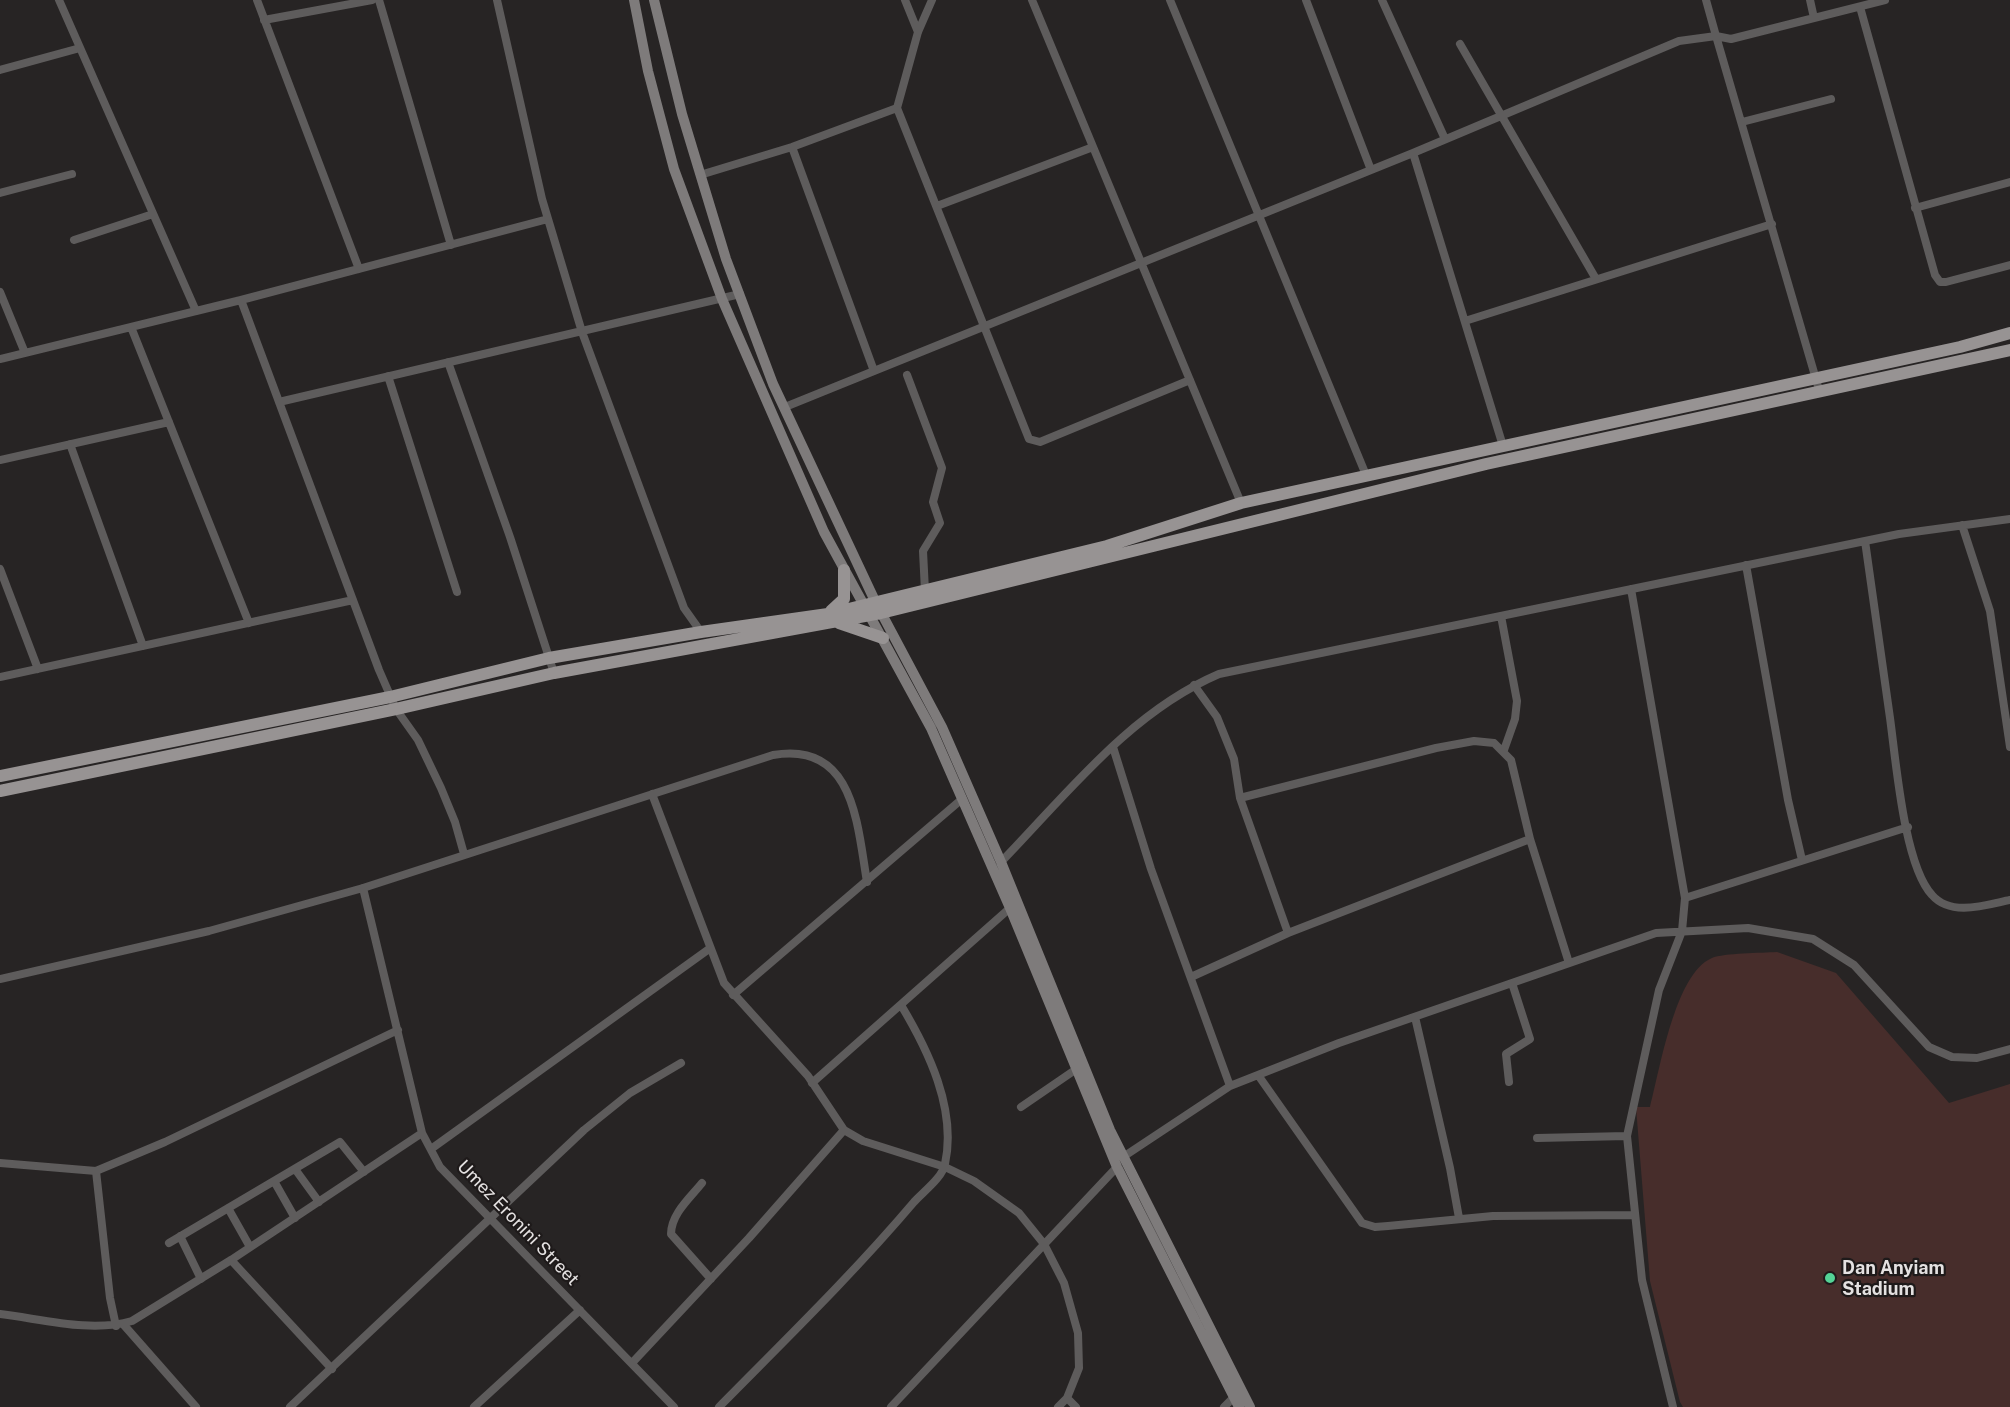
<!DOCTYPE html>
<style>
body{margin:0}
canvas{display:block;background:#272424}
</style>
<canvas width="2010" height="1407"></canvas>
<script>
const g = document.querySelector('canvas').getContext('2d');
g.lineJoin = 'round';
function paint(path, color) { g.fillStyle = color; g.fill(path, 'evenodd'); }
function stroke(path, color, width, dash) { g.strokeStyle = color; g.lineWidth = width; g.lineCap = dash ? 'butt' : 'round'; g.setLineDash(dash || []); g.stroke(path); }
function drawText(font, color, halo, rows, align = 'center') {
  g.font = font + ' "Public Sans",sans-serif'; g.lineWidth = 4.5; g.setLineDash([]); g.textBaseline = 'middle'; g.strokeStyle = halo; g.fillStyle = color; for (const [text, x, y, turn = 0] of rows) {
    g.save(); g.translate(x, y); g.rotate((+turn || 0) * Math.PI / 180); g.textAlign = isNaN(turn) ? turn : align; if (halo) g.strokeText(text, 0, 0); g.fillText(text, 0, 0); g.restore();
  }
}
const green = new Path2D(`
 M1777 952 1836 973 1949 1103 2010 1084V1407H1683L1680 1402 1650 1281 1636 1107H1650C1660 1070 1675 973 1712 958 1724 953 1762 953 1777 952Z`);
const street = new Path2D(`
 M59 0 196 311
 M257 0 359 269
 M379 0 451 245
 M497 0 542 199 582 332 684 608 701 632
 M905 0 918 32
 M1032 0 1241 503
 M1170 0 1366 475
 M1306 0 1371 170
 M1382 0 1445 139
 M1810 0 1814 18
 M1860 7 1935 275 1940 282H1946L2010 265
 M264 20 372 0
 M1460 44 1596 279
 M0 70 80 48
 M897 108 1029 439 1040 442 1190 380
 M1742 122 1831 99
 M792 147 874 371
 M1413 153 1503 446
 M700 175 792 147 897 108 918 32 932 0
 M0 193 72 174
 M937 206 1093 147
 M1915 208 2010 182
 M74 240 153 214
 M0 292 25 353
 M241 300 379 670 396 709 418 740 441 788 455 822 464 854
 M1465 321 1772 224
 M131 327 249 623
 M0 359 241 300 548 219
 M448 362 510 537 554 673
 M907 375 942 468 933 502 940 523 923 551 925 591
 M388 376 457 592
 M1820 393 1716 36 1731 39 1885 0
 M279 402 740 294
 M785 407 1413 153 1679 41 1716 36 1706 0
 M70 444 143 646
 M0 460 169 422
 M1962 525 1990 611 2010 747
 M1865 541C1873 600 1882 659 1890 718 1896 761 1904 865 1932 895 1951 917 1986 905 2010 900
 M1746 565 1788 800 1802 860
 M0 569 38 669
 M1631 589 1685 898 1682 931 1659 990 1627 1136 1642 1280 1673 1407
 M1501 616 1517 701 1515 719 1504 750
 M0 677 353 600
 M1194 685 1217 717 1234 759 1240 798 1288 933
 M1113 747 1151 869 1230 1086
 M652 794 724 983 808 1076 844 1130 863 1141 945 1167 974 1181 1019 1213 1044 1244 1064 1283 1078 1333 1079 1368 1067 1398 1058 1407
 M1240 798 1436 748 1474 741 1494 743 1511 760 1530 839 1569 963
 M1001 862C1067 794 1130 712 1219 674L1899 534 2010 519
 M363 888 422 1133 440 1167 674 1407
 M1685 898 1908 827
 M1191 977 1288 933 1530 839
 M0 979 209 931 363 888 773 755C854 741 857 823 867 882
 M733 995 962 799
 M1415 1017 1450 1168 1459 1218
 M1258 1075 1362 1223 1375 1227 1388 1226 1493 1216 1635 1215
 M1509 1082 1506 1054 1530 1039 1512 983
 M812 1083 1010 908
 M1021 1107 1075 1070
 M1537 1138 1627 1136
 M431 1149 709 949
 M1123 1157 1230 1086 1339 1043 1656 933 1748 928 1813 939 1854 965 1929 1047 1952 1057 1977 1058 2010 1049
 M0 1163 96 1171 165 1142 398 1030
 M295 1169 319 1202
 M96 1171 110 1298 116 1326
 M274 1181 295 1218
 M702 1183C690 1198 671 1214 671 1234L711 1279
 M228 1208 250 1247
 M180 1236 201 1279
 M169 1243 340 1142 364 1172
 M231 1260 332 1369
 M0 1314C42 1319 91 1333 132 1321L231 1260 422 1133
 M123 1324 196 1407
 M632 1363 749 1238 844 1130
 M1067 1398 1076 1407
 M290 1407 584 1130 630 1093 681 1063
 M474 1407 580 1310
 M719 1407C785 1340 853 1274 914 1202 923 1192 943 1177 945 1164 957 1109 928 1050 901 1005
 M891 1407 1117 1167
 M1224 1407 1234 1397`);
const secondary = new Path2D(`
 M634 0 648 71 674 169 722 299 824 532 931 728 1010 908 1117 1167 1239 1407
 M654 0 682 114 726 259 773 384 875 601 942 727 1001 862 1110 1130 1250 1407`);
const primary = new Path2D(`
 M831 611 844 599V570
 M839 623 883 638
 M0 776 390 697 549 658 701 632 828 614 1107 546 1241 503 1960 347 2010 333
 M0 791 396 709 554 673 881 613 1486 464 2010 350`);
const markers = [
 [1830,1278,6,"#54d396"]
];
const streetNames = [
 ["Umez Eronini Street",518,1223,46]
];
const poiNames = [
 ["Dan Anyiam",1842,1268],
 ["Stadium",1842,1289]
];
paint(green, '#472d2b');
stroke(street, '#5e5c5c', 8);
stroke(secondary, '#7e7b7b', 10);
stroke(primary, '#979393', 12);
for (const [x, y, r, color] of markers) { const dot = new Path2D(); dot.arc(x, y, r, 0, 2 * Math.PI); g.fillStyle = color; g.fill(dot); stroke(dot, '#1e1a1a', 2); }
drawText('18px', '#e4e1e1', '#1e1a1a', streetNames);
drawText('bold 18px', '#e4e1e1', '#1e1a1a', poiNames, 'left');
</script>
